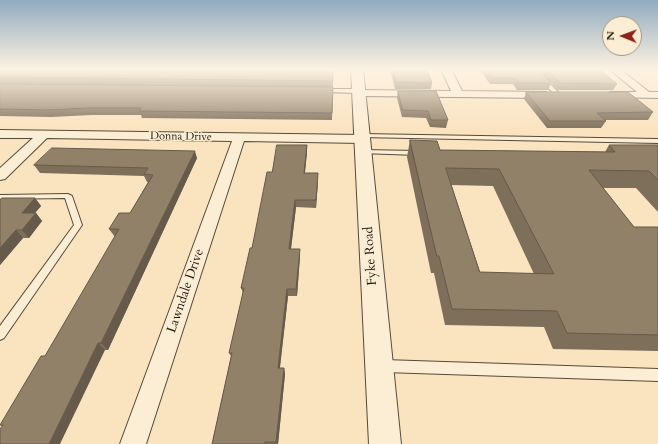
<!DOCTYPE html>
<style>
body{margin:0}
#map{position:relative;width:658px;height:444px;overflow:hidden;background:#fae3bf;font-family:Cardo,serif}
canvas{display:block}
.north{position:absolute;left:602px;top:16px;width:40px;height:40px;box-sizing:border-box;background:#fcedd5;border:1px solid #a49784;border-radius:50%;rotate:271deg;font-size:11px;font-weight:700;line-height:16px;text-align:center;color:#21170b}
.north::after{content:'';display:block;margin:auto;width:14px;height:18px;background:#8f2418;clip-path:polygon(50% 0,100% 100%,50% 72%,0 100%)}
</style>
<div id="map">
<canvas width="658" height="444"></canvas>
<div class="north">N</div>
</div>
<script>
const g = document.querySelector('canvas').getContext('2d');
g.lineJoin = 'round';
function stroke(path, color, width, dash) { g.strokeStyle = color; g.lineWidth = width; g.lineCap = dash ? 'butt' : 'round'; g.setLineDash(dash || []); g.stroke(path); }
function paint(path, color) { g.fillStyle = color; g.fill(path, 'evenodd'); }
function drawText(font, color, halo, rows, align = 'center') {
  g.font = font + ' Cardo,serif'; g.lineWidth = 3; g.setLineDash([]); g.textBaseline = 'middle'; g.strokeStyle = halo; g.fillStyle = color; for (const [text, x, y, turn = 0] of rows) {
    g.save(); g.translate(x, y); g.rotate((+turn || 0) * Math.PI / 180); g.textAlign = isNaN(turn) ? turn : align; if (halo) g.strokeText(text, 0, 0); g.fillText(text, 0, 0); g.restore();
  }
}
const service = new Path2D(`
 M531 69H535L560 94V96H556Z
 M321 89H359L362 91 359 93 323 92 321 91Z
 M362 134 658 139V143L360 137 359 136Z
 M363 150 417 151 420 153 417 155 361 153 360 152Z
 M68 194 72 196 82 225 4 338 0 340V326L74 225 65 198 0 199V195Z
 M384 360 658 369V381L384 372 380 370 378 366 380 362Z`);
const minor = new Path2D(`
 M441 69H451L462 91 546 92 551 95 546 98 359 96 354 93 359 90 451 91Z
 M609 69H620L649 92H658V98L606 97 605 95 610 92H637Z
 M0 130 362 135 366 136 368 139 366 142 362 143 244 141 146 444H120L232 141 47 138 5 179 0 180V168L33 138H0Z`);
const tertiary = new Path2D(`
 M351 69H363L401 444H369Z`);
const wall = new Path2D(`
 M0 69H333V87L0 84Z
 M390 69H427L432 83 431 89H395Z
 M479 69H599L617 84 613 90H558L551 83 548 90H517L513 84H490Z
 M642 69H658V71H645Z
 M0 84 333 87 332 120 142 118 141 115H92L51 117 0 116Z
 M398 91 448 120 446 128 430 127 426 118 402 117 397 98Z
 M526 92 653 112 648 120H604L606 121 601 128H547L524 99Z
 M410 140 440 150 605 152 609 145H658V212L636 188H603L634 227H658V351L553 349 544 327 445 325 434 273H431L407 157ZM451 185 493 186 534 274 480 272Z
 M307 145V152L305 173 318 180 316 208 296 207 291 249 300 256 297 296H288L280 368H284L285 374 278 444H212L231 356 229 353 243 293 241 288 252 248 272 172Z
 M197 158 108 350H105L2 426 0 425 45 356 115 237 109 229 130 213 148 182H147L144 176 40 173 34 165Z
 M35 198 41 206 35 213H36L42 221 29 238H23L0 265V200Z`);
const shadedWall = new Path2D(`
 M307 145V152L304 180V173Z
 M195 151 197 158 108 350 101 343Z
 M318 173V180L316 208V200Z
 M35 198 41 206 28 221 22 213Z
 M295 200 296 207 290 256 289 249Z
 M36 213 42 221 29 238 22 230Z
 M16 230 23 238 0 265V248Z
 M300 249V256L297 296 296 289Z
 M287 289 288 296 279 374 278 368Z
 M98 343 105 350 60 444H49Z
 M284 368 285 374 278 444H277L276 442Z`);
const building = new Path2D(`
 M0 69H333V81L0 77Z
 M393 69H427L432 83 396 82Z
 M486 69H538L551 83H519L515 78H492Z
 M546 69H599L617 84 561 83Z
 M0 84 333 87 332 113 139 111 141 108H88L47 110 0 109Z
 M398 91H436L448 120H431L428 111 403 110Z
 M526 92H628L653 112 597 113 606 121H550Z
 M410 140 437 141 440 150 615 152 609 145H658V180L649 171 589 170 634 227H658V335L567 333 557 311 452 309 439 256H437ZM446 168 499 169 554 274 480 272Z
 M277 145H307L304 173H318L316 200H295L289 249H300L296 289H287L278 368H284L276 442H265V444H212L232 353H229L244 288H241L250 248H252L267 172H272Z
 M52 148 195 151 101 343H98L49 444H0V429L3 425H0L41 356H45L119 229H109L119 213H130L153 175 144 174 148 168 34 165Z
 M2 198H35L22 213H36L22 230H16L0 248V200Z`);
const farStreetnames = [
 ["Donna Drive",181,137,1]
];
const streetNames = [
 ["Fyke Road",371,256,-94],
 ["Lawndale Drive",186,291,-71]
];
stroke(service, '#574a38', 2);
stroke(minor, '#574a38', 2);
stroke(tertiary, '#574a38', 2);
paint(service, '#fcedd5');
paint(minor, '#fcedd5');
paint(tertiary, '#fcedd5');
paint(wall, '#7e6f5a');
paint(shadedWall, '#665a4a');
paint(building, '#928169');
stroke(building, '#665a4a', 1);
const sky = g.createLinearGradient(0, 0, 0, 131);
sky.addColorStop(0, '#91abbf');
sky.addColorStop(0.53, '#fdf2e2');
sky.addColorStop(1, '#fdf2e200');
g.fillStyle = sky;
g.fillRect(0, 0, 658, 131);
drawText('11px', '#21170b', '#fcedd5', farStreetnames);
drawText('13px', '#21170b', '#fcedd5', streetNames);
</script>
